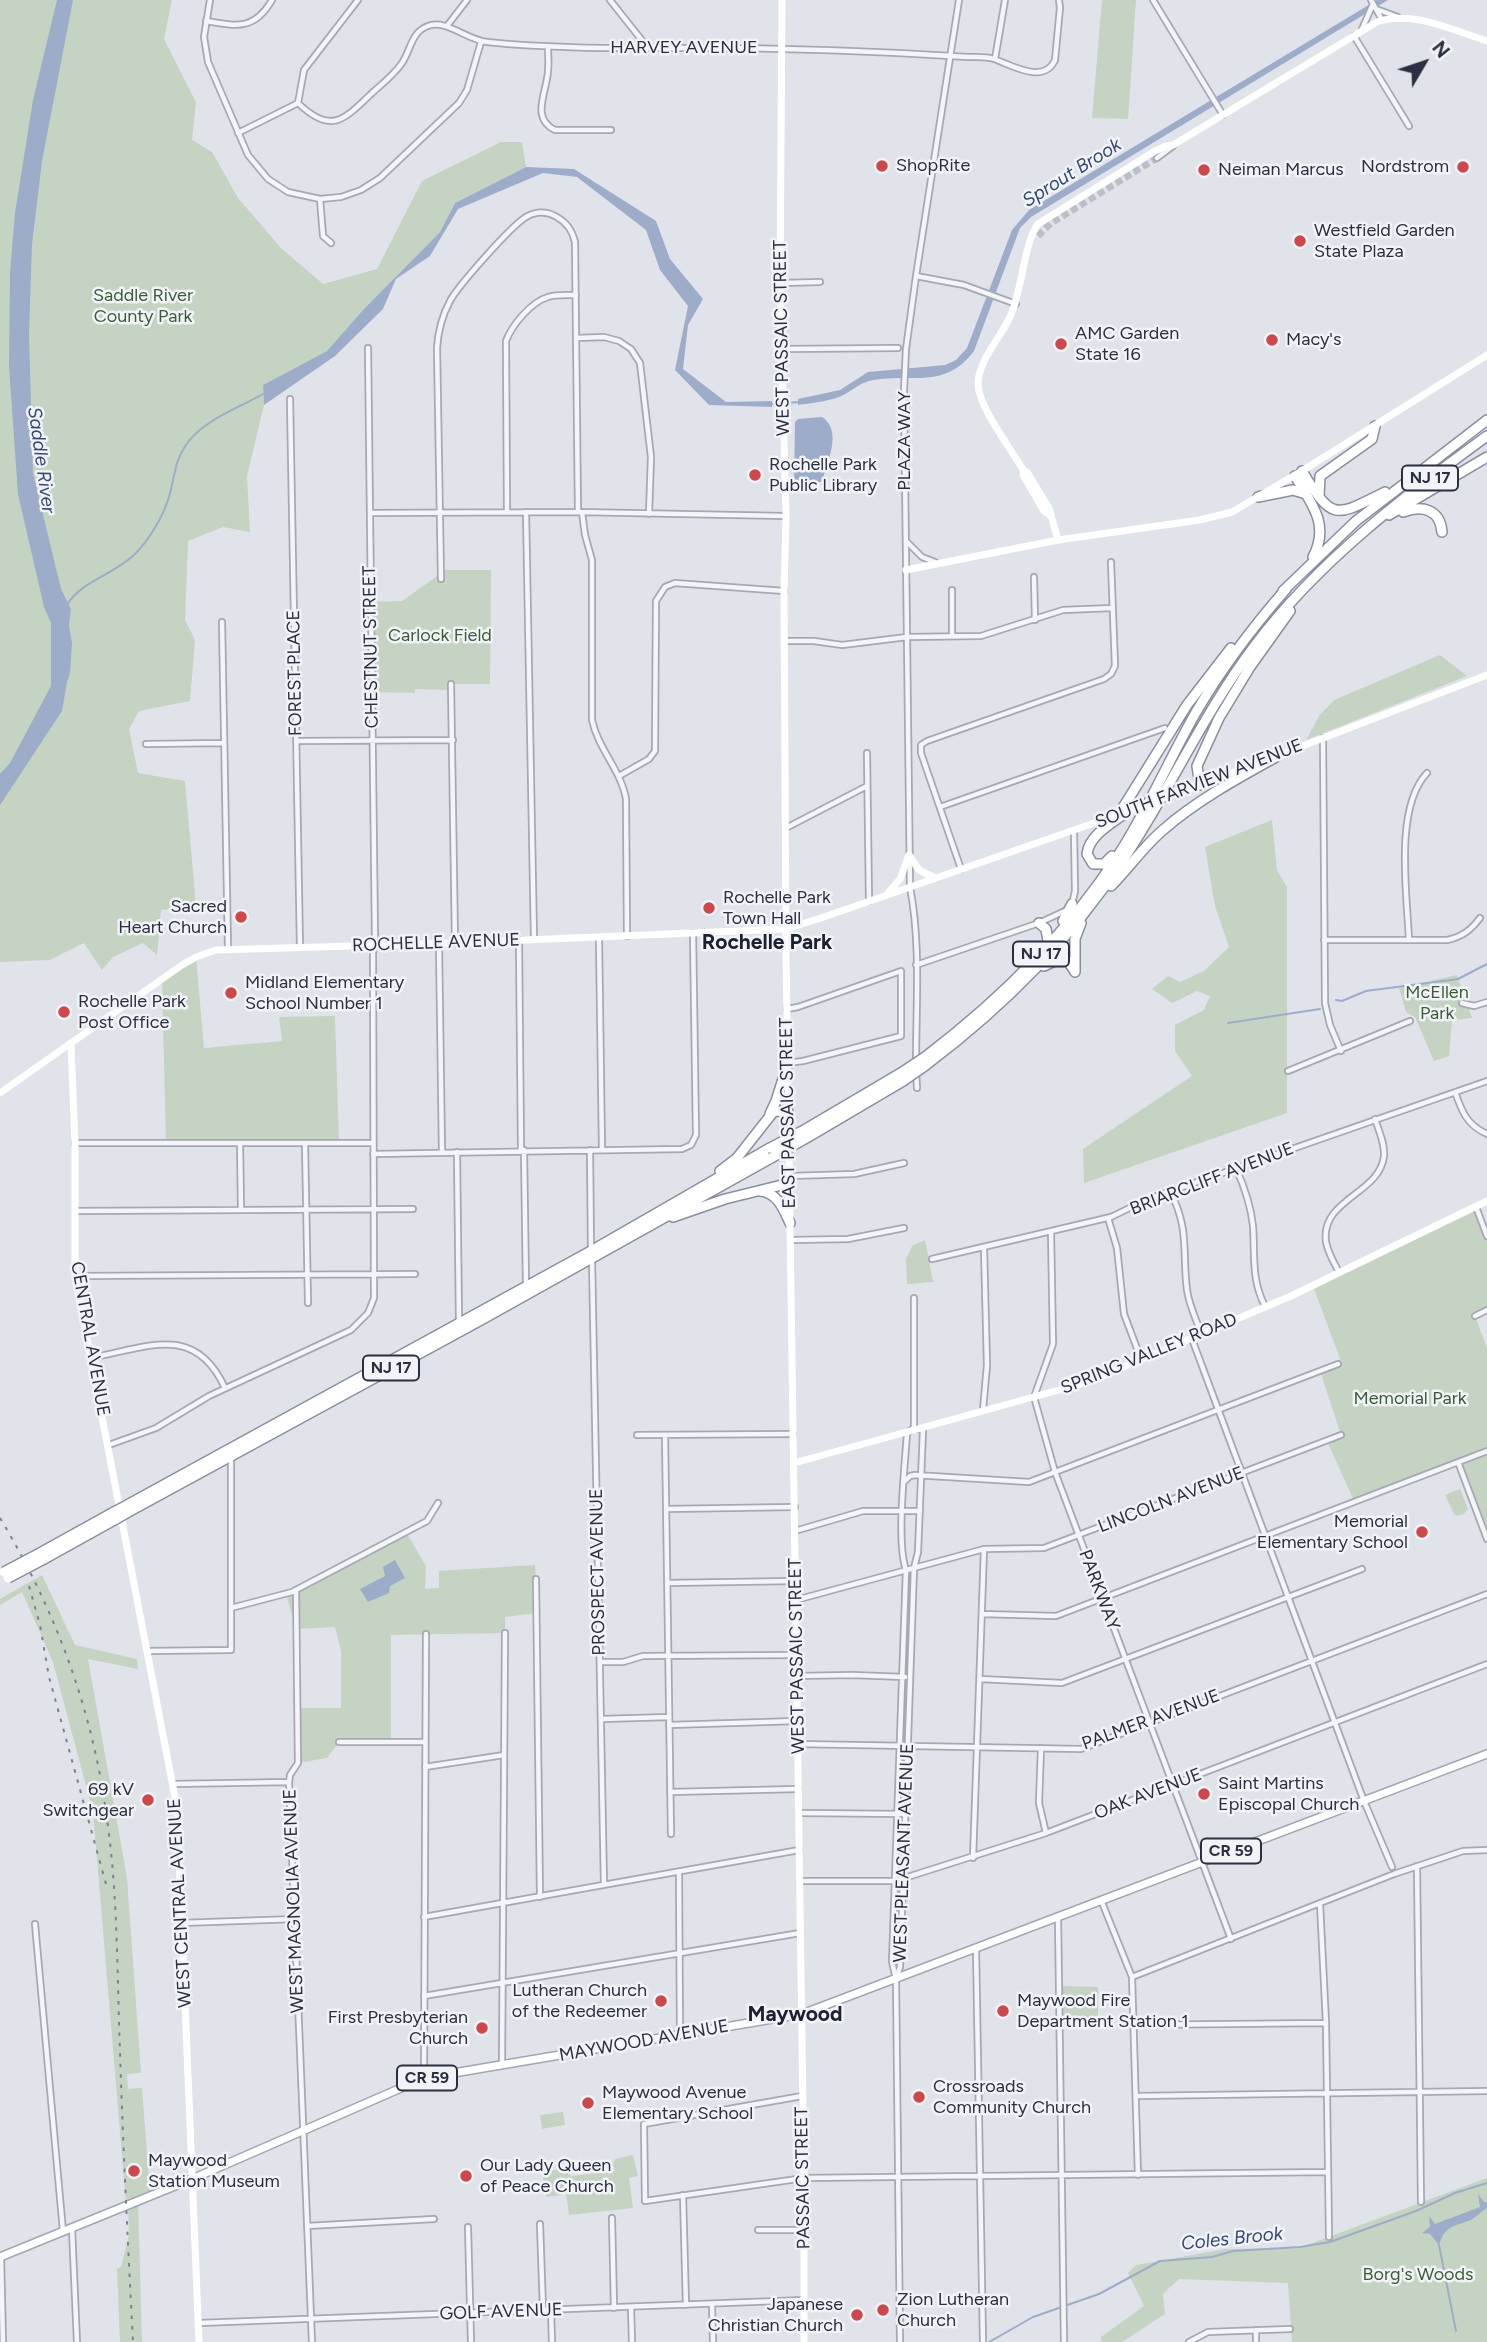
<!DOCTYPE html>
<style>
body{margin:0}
#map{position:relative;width:1487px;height:2342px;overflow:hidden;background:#e1e3ea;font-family:Figtree,sans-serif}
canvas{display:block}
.north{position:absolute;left:1389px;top:28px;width:70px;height:70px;-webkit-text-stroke:5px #f1f3f7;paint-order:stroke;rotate:51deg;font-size:19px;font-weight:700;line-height:28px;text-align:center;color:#2a2f41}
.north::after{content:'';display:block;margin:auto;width:24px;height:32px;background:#2a2f41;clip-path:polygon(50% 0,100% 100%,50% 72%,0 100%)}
</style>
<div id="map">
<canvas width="1487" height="2342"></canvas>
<div class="north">N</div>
</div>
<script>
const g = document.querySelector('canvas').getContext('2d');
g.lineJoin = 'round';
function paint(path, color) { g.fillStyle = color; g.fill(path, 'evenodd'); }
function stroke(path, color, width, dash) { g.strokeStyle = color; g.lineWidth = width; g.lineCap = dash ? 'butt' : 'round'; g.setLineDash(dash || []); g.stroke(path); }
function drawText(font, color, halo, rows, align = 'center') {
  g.font = font + ' Figtree,sans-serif'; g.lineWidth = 5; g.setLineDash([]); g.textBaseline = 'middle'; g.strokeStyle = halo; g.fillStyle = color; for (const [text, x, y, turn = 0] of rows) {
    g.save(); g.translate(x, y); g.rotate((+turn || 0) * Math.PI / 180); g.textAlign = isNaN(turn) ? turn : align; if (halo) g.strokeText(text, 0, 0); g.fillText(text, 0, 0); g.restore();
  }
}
const green = new Path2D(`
 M0 0H172L164 39 196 102 192 140 212 152 238 198 281 248 323 284 377 269 422 181 501 142H522L526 167 455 203 440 232 363 310 327 351 263 385 264 405 247 476 250 532 223 527 188 541 185 620 195 640 190 701 139 711 129 729 138 773 185 781 196 906 161 910 157 955 143 943 113 957 102 970 84 943 50 960 0 962Z
 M1102 0H1136L1128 119 1092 118Z
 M441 570H491L490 684H452V690L415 689V693L371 692V602L402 601 440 574Z
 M1440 655 1467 676 1306 740 1319 716 1334 700Z
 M1272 820 1277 870 1287 887V1113L1084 1183 1083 1149 1192 1076 1175 1051V1025L1204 1010 1210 996 1197 991 1172 1003 1152 989 1168 976 1180 982 1204 971 1229 947 1215 906 1205 847Z
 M196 957 204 1048 282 1041 279 1017 335 1016 339 1143H166L162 979Z
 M1457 975 1472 1018 1452 1020 1449 1056 1434 1061 1415 1017 1406 1012 1399 988Z
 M1476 1207 1487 1236V1310L1475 1316 1487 1348V1539L1458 1463 1355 1503 1327 1441 1341 1435 1320 1371 1342 1364 1313 1286Z
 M925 1240 933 1282 907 1284 906 1259 912 1246Z
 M1460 1489 1468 1509 1464 1514 1457 1516 1454 1514 1445 1495Z
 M406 1532 426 1566 425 1589 439 1588V1571L535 1565 537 1613 505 1617V1633L391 1635V1742H339L327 1758 298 1763 297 1708H341V1651L335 1627 296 1629 286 1594Z
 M42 1575 75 1645 137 1659 138 1669 88 1659 127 1878 141 2073 127 2074 128 2089 142 2088 150 2193 126 2203 93 1812 53 1662 22 1592 0 1605V1599Z
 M1061 1986 1098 1987V2024L1061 2025Z
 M563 2112 565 2125 542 2129 540 2115Z
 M633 2155 638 2176 629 2178 633 2208 569 2215 566 2192 562 2195 546 2197 542 2172 566 2168 571 2176 615 2171 613 2164 615 2159Z
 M1487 2178V2342H1292L1288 2283 1179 2279 1163 2294 1165 2314 1122 2342H1101V2337L1144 2306 1128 2273 1136 2265 1226 2249 1299 2248Z
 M138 2201 142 2342H120L117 2269 121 2267 129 2235 128 2206Z`);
const water = new Path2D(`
 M57 0H73L42 161 32 244 29 335 33 473 61 589 71 609 69 626 72 643 70 673 67 682 62 711 0 805V774L10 763 51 686V623L44 607 18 494 9 367 10 272 15 213 33 100Z
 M1377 0H1388L1031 217 1020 228 974 351C944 391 911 372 869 381 857 384 848 395 836 398 824 402 811 403 798 405V399L840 390 868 372 945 365 956 360 967 348 1012 230 1029 210Z
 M526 167 574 169 656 221 670 259 703 299 688 325 683 369 726 402 772 401V407L709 405 675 370 688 306 660 270 646 230 577 177 543 173 458 209 430 256 396 279 383 309 335 356 264 405 263 385 327 351 363 310 440 232 455 203Z
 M822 417C843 431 827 462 822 482L794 484 795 422 798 419Z
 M395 1560 405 1578 390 1586 389 1593 368 1602 360 1589 385 1576 383 1567Z
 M1478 2194 1484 2202H1487V2208C1481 2211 1475 2219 1468 2221 1452 2227 1445 2226 1439 2245L1430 2234 1422 2233 1430 2227 1429 2216 1435 2224 1480 2207Z`);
const stream = new Path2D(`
 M787 403 799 402
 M772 404 781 403
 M67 605C82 580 114 575 135 554 149 540 162 518 168 500 174 483 174 463 184 448 200 421 237 409 263 394
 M1336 1000 1342 1001 1366 991 1458 979 1487 964
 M1228 1023 1320 1009
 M1439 2245 1456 2331
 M989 2342 1033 2317 1099 2294 1160 2261 1212 2257 1233 2251 1300 2247 1330 2242 1416 2211 1455 2193 1487 2183`);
const secondaryTunnel = new Path2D(`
 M1038 236 1051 223 1157 158`);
const street = new Path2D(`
 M210 0 204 37 208 62 248 155 268 179 288 192 320 199 341 197 361 190 380 178 459 103 467 90 481 42
 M610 0 648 48
 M1153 0 1223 115
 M1371 0 1382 20
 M1376 9 1398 17
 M206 21C236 26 254 31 272 0
 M447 26 467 0
 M1362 29 1373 4
 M1354 36 1409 126
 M548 48C548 56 549 64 548 71 547 92 530 118 555 130H611
 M995 59 1005 0
 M298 103C331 135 344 120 372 93 382 84 394 75 402 63 411 50 411 32 428 26 446 19 467 40 487 42 556 49 625 48 693 48 785 48 877 51 968 57 977 57 986 56 994 59 1011 65 1044 85 1055 60L1060 8 1059 0
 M298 103 304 70 358 0
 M238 133 298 103
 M1157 158 1173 146
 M320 199 323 236 331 243
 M916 276 964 285 1016 304
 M781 283 820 282
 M576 338 604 337 619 341 631 349 640 363 651 457 649 514
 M783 349 898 348
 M290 399 300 947
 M507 512 506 341C512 325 531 302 548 297 556 294 567 295 576 295
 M526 512 534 939
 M582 512 585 535 592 560V720C598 749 621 770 626 799L627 936
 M370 513 578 512 785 516
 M906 541 922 557 935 562
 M1034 577 1035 620
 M441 579 437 348C438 332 442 316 450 301 458 286 511 226 526 217 547 205 570 220 575 242L578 512
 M952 590V635
 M222 622 228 948
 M785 641H814L842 645 907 637 981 636 1063 610 1112 608
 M451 684 455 943
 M1323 738 1325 1003 1330 1025 1341 1051
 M297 741 453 740
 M146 744 224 743
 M867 753 869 901
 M619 776 649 759 655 751 656 601 665 587 675 583 784 591
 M940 807 1165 728
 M786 828 867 786
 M961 869 921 753V745L927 741 1104 679 1111 674 1115 666 1111 562
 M1072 904 1075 891 1074 831
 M599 938 602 1149
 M519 940 521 1150
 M1324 940H1447C1462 937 1471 930 1480 918
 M1409 940C1407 894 1394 808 1427 773
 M439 944 442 1152
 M916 965 1039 923 1067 910
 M1462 1003 1474 1006 1487 1002
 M787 1009 798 1007 901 971V1036L803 1061 788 1063
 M916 1063C916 1005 921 944 910 887L904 390 906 349 916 276 959 0
 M1288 1071 1410 1021
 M916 1072 917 1088
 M1455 1092C1462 1112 1467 1125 1487 1134
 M75 1143H373
 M240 1143 241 1210
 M305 1143 308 1303
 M524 1150 526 1286
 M590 1150 591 1250
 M457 1152 459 1322
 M373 1154 682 1149 691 1145 696 1135 693 933
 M1236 1168C1244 1186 1251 1206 1253 1226 1255 1254 1251 1280 1265 1306
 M790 1176 854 1174 904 1163
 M1170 1191C1190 1230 1182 1251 1187 1290 1189 1305 1196 1319 1201 1333
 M1476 1207 1487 1236
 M76 1211 413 1209
 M1108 1218 1117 1248 1124 1314 1141 1359
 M1051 1232 1053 1344 1034 1397 1055 1472 1231 1939
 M791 1240 848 1239 904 1228
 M932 1259 1111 1217 1148 1199 1487 1081
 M592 1260 604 1885
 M1339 1272C1334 1263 1328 1253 1326 1242 1320 1199 1380 1194 1384 1156 1385 1144 1379 1131 1375 1119
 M76 1276 415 1274
 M1475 1316 1487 1310
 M1192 1339 1364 1801 1392 1867
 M91 1358C148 1347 195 1323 225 1388
 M983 1410 987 1365 984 1248
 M637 1435 793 1434
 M665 1435 671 1834
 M109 1445 156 1428 209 1396 351 1330 368 1313 374 1298 373 953 375 938 368 348
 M1458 1462 1487 1539
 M905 1481 910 1476 915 1475 1029 1482 1338 1364
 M666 1509 795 1507
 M795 1531 863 1511H920
 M536 1579 540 1897
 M667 1583 795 1581
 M296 1590 298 1763 290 1775 289 1782 312 2342
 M796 1600 984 1549 1044 1548 1341 1435
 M231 1608 292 1592 427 1521 438 1503
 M982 1614 1056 1616 1487 1451
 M148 1651 231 1650V1457
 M600 1662H623L643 1656 796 1655
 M797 1676 852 1675 905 1677
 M980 1679 1062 1683 1362 1569
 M601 1719 669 1717
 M669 1725 797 1721
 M339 1742H425
 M798 1744 1081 1749 1487 1594
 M1041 1748 1039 1803 1046 1833
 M425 1767 504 1755
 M173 1784 289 1782
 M670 1792 798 1789
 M799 1813 905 1814
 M973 1858 984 1549
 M1417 1866 1421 2202
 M679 1872 680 2035
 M800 1881H895L1046 1833 1487 1664
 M1101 1900 1132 1977 1138 2175
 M1320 1904 1326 2023 1329 2237
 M424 1917 799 1850
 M1058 1917 1064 2342
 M181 1923 295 1919
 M35 1924 63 2231
 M976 1949 983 2342
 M1132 1977 1394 1874 1463 1851 1487 1850
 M896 1979 900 1967 914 1568 918 1552 923 1430 918 1429
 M424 1996 800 1933
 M1135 2025 1326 2023
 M502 2065 505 1633
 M424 2077 426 1634
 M802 2096 644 2124 645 2201 804 2178 1328 2172
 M1136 2096 1487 2091
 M683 2195 686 2305
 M612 2218 614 2308
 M540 2224 543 2310
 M307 2226 434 2219
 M468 2227 471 2342
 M72 2229 77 2342
 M758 2230H803
 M1 2257 3 2342
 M712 2304 713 2342
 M631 2307 632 2342
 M551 2310 552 2342
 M199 2323 804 2300
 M1256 2330V2342
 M900 2342 896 1979 892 1962 906 1570C896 1541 905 1466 907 1433L914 1428V1298
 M1189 2342 1208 2332 1290 2329`);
const secondary = new Path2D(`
 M782 0 780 283 786 516 784 592 786 951 804 2178V2342
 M1024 471 1023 475 1044 511 1050 515
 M1058 540 1200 520 1232 512 1302 471 1487 355
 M906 570 1058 540 1049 508 1027 472 1024 471C1012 451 983 412 979 391 973 366 1000 339 1010 317 1022 292 1024 242 1038 224L1155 151 1166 146 1173 145 1377 22C1413 10 1452 30 1487 41
 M1274 757 1487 675
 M1191 788 1259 763
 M909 855 919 870 935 878
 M888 893 900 879 909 855
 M71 1044 75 1143V1276L177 1808 199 2342
 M0 1093 182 965 196 957 216 950 455 943 786 929 824 917 1120 814
 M794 1463 1088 1382 1291 1296 1487 1201`);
const primary = new Path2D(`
 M0 2257 192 2179 424 2078 802 2014 1487 1754`);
const highway = new Path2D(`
 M1302 471C1333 522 1335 517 1385 492
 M1295 476C1312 504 1330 525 1313 557
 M1258 497 1293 490 1306 494
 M1319 497 1320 476 1372 439 1375 426
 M1403 512C1422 505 1440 509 1442 532
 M1389 515 1487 457
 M1283 591 1356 521 1487 420
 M1200 785 1197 766 1219 718 1250 667 1290 611
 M1119 814 1187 705 1231 648
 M1112 856 1104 864H1093L1087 854C1089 836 1110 824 1124 814
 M1111 886C1129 868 1144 846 1163 830 1196 801 1238 778 1276 757
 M1063 921 1072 904
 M1039 923 1046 929 1048 941
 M1044 966 1061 958 1067 960 1074 970
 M1075 972V939L1081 923
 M925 1057C1000 1000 1068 933 1119 854 1148 809 1169 760 1195 714 1221 669 1252 628 1286 589
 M926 1065C1003 1007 1070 940 1123 860 1170 790 1204 712 1256 644 1319 561 1403 497 1487 436
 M770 1114 776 1101 788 1063
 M806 1129 901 1073
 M808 1137 903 1081
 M720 1171 737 1158 774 1111 788 1112
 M760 1191C778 1193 783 1208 790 1223
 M673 1217 725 1199 790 1183
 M129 1504 591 1251 770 1148
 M130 1511 481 1320 771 1158
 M40 1553 114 1512
 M44 1559 116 1519`);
const rail = new Path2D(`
 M0 1518C56 1611 93 1711 107 1819 118 1896 117 1975 120 2052 123 2148 128 2245 133 2342
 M29 1586 40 1625 49 1677 106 1884`);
const secondaryBridge = new Path2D(`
 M1127 812 1191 788`);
const highwayBridge = new Path2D(`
 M901 1073 925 1057
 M903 1081 926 1065
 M770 1148 806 1129
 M771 1158 808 1137
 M114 1512 129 1504
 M116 1519 130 1511
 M4 1572 40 1553
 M8 1578 44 1559`);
const markers = [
 [882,166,7,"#cc484c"],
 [1463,167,7,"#cc484c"],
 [1204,170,7,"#cc484c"],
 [1300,241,7,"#cc484c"],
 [1272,340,7,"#cc484c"],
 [1061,344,7,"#cc484c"],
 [755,475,7,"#cc484c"],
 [709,908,7,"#cc484c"],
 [241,917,7,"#cc484c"],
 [231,993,7,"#cc484c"],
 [64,1012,7,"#cc484c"],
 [1422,1532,7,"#cc484c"],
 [1204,1794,7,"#cc484c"],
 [148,1800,7,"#cc484c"],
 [661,2001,7,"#cc484c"],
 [1003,2011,7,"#cc484c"],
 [482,2028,7,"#cc484c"],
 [919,2097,7,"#cc484c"],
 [588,2103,7,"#cc484c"],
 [134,2171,7,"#cc484c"],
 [466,2176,7,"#cc484c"],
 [883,2310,7,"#cc484c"],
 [857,2315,7,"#cc484c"]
];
const shields = [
 [1430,478,56],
 [1041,954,56],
 [391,1368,56],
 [1231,1851,60],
 [427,2078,60]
];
const shieldNames = [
 ["NJ 17",1430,478],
 ["NJ 17",1041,954],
 ["NJ 17",391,1368],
 ["CR 59",1231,1851],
 ["CR 59",427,2078]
];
const streetNames = [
 ["HARVEY AVENUE",684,48],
 ["WEST PASSAIC STREET",782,338,-91],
 ["PLAZA WAY",905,441,-90],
 ["CHESTNUT STREET",371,647,-91],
 ["FOREST PLACE",295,673,-91],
 ["SOUTH FARVIEW AVENUE",1199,784,-21],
 ["ROCHELLE AVENUE",436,943,-2],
 ["EAST PASSAIC STREET",788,1113,-91],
 ["BRIARCLIFF AVENUE",1212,1179,-21],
 ["CENTRAL AVENUE",90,1339,80],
 ["SPRING VALLEY ROAD",1149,1354,-22],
 ["LINCOLN AVENUE",1171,1500,-21],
 ["PROSPECT AVENUE",598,1572,-91],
 ["PARKWAY",1099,1590,69],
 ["WEST PASSAIC STREET",797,1656,-91],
 ["PALMER AVENUE",1151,1720,-20],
 ["OAK AVENUE",1148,1794,-21],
 ["WEST PLEASANT AVENUE",904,1853,-88],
 ["WEST MAGNOLIA AVENUE",294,1901,-92],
 ["WEST CENTRAL AVENUE",180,1903,-93],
 ["MAYWOOD AVENUE",644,2041,-10],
 ["PASSAIC STREET",803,2178,-91],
 ["GOLF AVENUE",501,2312,-2]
];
const poiNames = [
 ["ShopRite",896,166],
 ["Nordstrom",1449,167,"right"],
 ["Neiman Marcus",1218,170],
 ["Westfield Garden",1314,231],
 ["State Plaza",1314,252],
 ["AMC Garden",1075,334],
 ["State 16",1075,355],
 ["Macy's",1286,340],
 ["Rochelle Park",769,465],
 ["Public Library",769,486],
 ["Rochelle Park",723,898],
 ["Town Hall",723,919],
 ["Sacred",227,907,"right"],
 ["Heart Church",227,928,"right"],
 ["Midland Elementary",245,983],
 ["School Number 1",245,1004],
 ["Rochelle Park",78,1002],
 ["Post Office",78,1023],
 ["Memorial",1408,1522,"right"],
 ["Elementary School",1408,1543,"right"],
 ["Saint Martins",1218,1784],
 ["Episcopal Church",1218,1805],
 ["69 kV",134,1790,"right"],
 ["Switchgear",134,1811,"right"],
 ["Lutheran Church",647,1991,"right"],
 ["of the Redeemer",647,2012,"right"],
 ["Maywood Fire",1017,2001],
 ["Department Station 1",1017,2022],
 ["First Presbyterian",468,2018,"right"],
 ["Church",468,2039,"right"],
 ["Crossroads",933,2087],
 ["Community Church",933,2108],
 ["Maywood Avenue",602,2093],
 ["Elementary School",602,2114],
 ["Maywood",148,2161],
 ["Station Museum",148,2182],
 ["Our Lady Queen",480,2166],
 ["of Peace Church",480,2187],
 ["Zion Lutheran",897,2300],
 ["Church",897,2321],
 ["Japanese",843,2305,"right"],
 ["Christian Church",843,2326,"right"]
];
const parkNames = [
 ["Saddle River",143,296],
 ["County Park",143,317],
 ["Carlock Field",440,636],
 ["McEllen",1437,993],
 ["Park",1437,1014],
 ["Memorial Park",1410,1399],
 ["Borg's Woods",1418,2275]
];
const waterNames = [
 ["Sprout Brook",1072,173,-32],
 ["Saddle River",41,460,82],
 ["Coles Brook",1232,2239,-6]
];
const quarterNames = [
 ["Rochelle Park",767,943],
 ["Maywood",795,2015]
];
paint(green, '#c5d3c2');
paint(water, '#9dadc9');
stroke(stream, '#9dadc9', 2);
stroke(secondaryTunnel, '#bcbfc8', 7, [7, 3.5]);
stroke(street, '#a6a9b4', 8);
stroke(primary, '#a1a6b5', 10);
stroke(highway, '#898fa0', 12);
stroke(street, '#f4f5f8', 4.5);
stroke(secondary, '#fff', 7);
stroke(primary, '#fff', 7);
stroke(highway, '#fff', 9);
stroke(rail, '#7b8193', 2, [3.5, 7]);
stroke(highwayBridge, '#898fa0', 12, []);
stroke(secondaryBridge, '#fff', 7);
stroke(highwayBridge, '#fff', 9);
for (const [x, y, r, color] of markers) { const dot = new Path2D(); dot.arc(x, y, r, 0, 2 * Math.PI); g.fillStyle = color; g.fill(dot); stroke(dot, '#f1f3f7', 2.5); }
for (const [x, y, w] of shields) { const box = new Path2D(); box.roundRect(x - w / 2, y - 12.5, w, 25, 5); g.fillStyle = '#f1f3f7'; g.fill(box); stroke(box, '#2a2f41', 2); }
drawText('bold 16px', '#2a2f41', null, shieldNames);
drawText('18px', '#2a2f41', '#f1f3f7', streetNames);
drawText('18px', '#2a2f41', '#f1f3f7', poiNames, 'left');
drawText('18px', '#395d37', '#f1f3f7', parkNames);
drawText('italic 19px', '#344975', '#f1f3f7', waterNames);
drawText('bold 21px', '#1c2032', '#f1f3f7', quarterNames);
</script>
